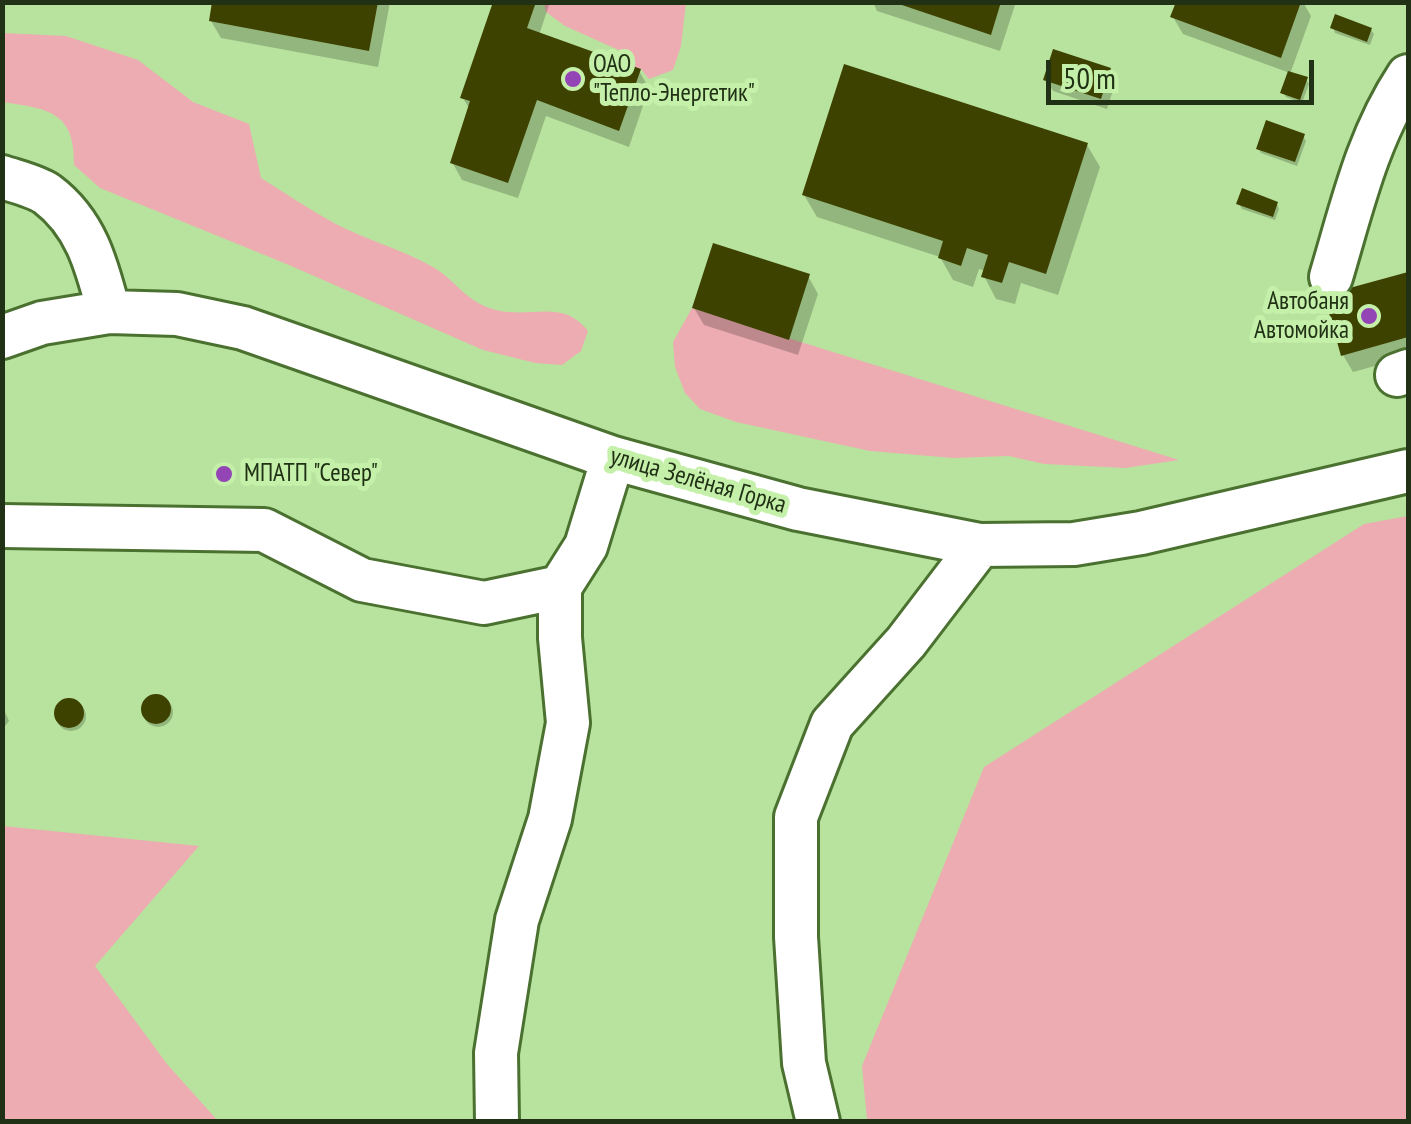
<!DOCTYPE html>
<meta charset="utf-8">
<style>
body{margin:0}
#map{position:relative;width:1411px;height:1124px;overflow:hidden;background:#b8e39e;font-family:"PT Sans Narrow",sans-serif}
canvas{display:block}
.frame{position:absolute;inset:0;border:5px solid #203115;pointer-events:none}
.scale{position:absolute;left:1046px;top:60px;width:268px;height:45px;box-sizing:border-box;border:5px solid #203115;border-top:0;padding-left:12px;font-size:30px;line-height:35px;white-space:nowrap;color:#203115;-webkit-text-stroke:8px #c5f0aa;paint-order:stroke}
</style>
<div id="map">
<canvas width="1411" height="1124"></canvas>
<div class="frame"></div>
<div class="scale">50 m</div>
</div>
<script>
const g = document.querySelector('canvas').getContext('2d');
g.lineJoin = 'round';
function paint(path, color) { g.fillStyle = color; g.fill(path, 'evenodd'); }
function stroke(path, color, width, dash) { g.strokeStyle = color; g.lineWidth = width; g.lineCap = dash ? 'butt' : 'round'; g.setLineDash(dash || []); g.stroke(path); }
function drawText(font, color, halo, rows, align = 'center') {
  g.font = font + ' "PT Sans Narrow",sans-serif'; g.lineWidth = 10; g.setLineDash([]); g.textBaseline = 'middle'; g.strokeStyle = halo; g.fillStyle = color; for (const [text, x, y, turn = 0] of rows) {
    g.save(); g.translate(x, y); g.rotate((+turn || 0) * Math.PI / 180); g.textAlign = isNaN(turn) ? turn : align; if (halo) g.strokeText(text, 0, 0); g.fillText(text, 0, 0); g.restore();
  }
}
const green = new Path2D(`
 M544 3H686L681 46 673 70 649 79 641 69 631 66 623 52 565 26 546 12Z
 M3 33 66 36 138 60 193 102 249 124 261 178C285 193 309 209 334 223 366 240 402 249 433 267 457 281 465 302 496 310 532 319 562 298 588 331L581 351 562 365 535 363 483 350 289 265 100 188 74 165C75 111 48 109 3 102Z
 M692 308 1179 460 1125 468 1044 464 1009 456 953 458 870 451 736 422 700 409 685 393 675 367 673 342Z
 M1408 516V1121H867L862 1066 984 767 1364 524Z
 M3 826 199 846 95 966 167 1064 218 1121H3Z`);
const shadow = new Path2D(`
 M215 2H390L378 67 221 38 211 21Z
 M495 2H550L539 35 639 71 649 88 629 147 546 116 518 198 462 180 452 162 470 110 463 98Z
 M873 2H1016L1000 51 877 11Z
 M1179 2H1303L1311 16 1290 74 1306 79 1309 84 1302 103 1286 97 1283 92 1290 73 1183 34 1173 17Z
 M1333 28 1371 30 1374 34 1370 45 1335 33Z
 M1109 70 1116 81 1107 109 1053 91 1046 79Z
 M1303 136 1306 141 1297 166 1261 153 1258 148Z
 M1087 145 1100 167 1058 295 1021 283 1015 304 996 299 984 276 985 271 979 269 973 287 953 280 940 257 817 217 804 195Z
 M1239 204H1277L1279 209 1275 220 1242 209Z
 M1408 275V357L1353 372 1343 355 1327 297Z
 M808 276 818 294 798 355 704 325 694 308Z
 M143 712a15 15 0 1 1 30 0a15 15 0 1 1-30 0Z
 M56 716a15 15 0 1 1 30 0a15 15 0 1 1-30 0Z
 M2 705 9 721 2 730Z`);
const building = new Path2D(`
 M212 2H378L369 51 209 21Z
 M493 2H536L527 28 641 69 619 131 537 100 508 183 450 163 470 101 460 98Z
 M893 2H1001L991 35Z
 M1176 2H1301L1281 58 1170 17Z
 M1335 14 1372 28 1367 42 1330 28Z
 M1053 49 1111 68 1101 99 1043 80Z
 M844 64 1088 143 1046 274 1009 262 1002 283 981 277 988 255 967 248 961 266 938 258 943 241 802 195Z
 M1288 71 1308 77 1300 100 1280 93Z
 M1266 120 1305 134 1295 162 1256 149Z
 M1242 188 1278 202 1273 217 1236 204Z
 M713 243 810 274 789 340 692 308Z
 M1408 272V337L1341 356 1324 295Z
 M141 709a15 15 0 1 1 30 0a15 15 0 1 1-30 0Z
 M54 713a15 15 0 1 1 30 0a15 15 0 1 1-30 0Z`);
const minor = new Path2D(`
 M2 177C17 182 35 186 47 194 87 224 97 267 109 312
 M1331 277C1352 207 1367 138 1408 76
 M2 337 42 323 109 312 177 314 243 328 613 458 798 509 980 545 1074 544 1141 533 1408 471
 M1397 375 1408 371
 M2 526 264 530 362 580 484 603 560 587 586 546 613 458
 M497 1122 496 1053 517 920 550 819 568 723 560 638V587
 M818 1122 804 1063 796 937V817L832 724 906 642 980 545`);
const markers = [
 [573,79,10,"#9345b6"],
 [1369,316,10,"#9345b6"],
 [224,474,10,"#9345b6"]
];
const poiNames = [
 ["ОАО",593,65],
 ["\"Тепло-Энергетик\"",593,94],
 ["Автобаня",1349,302,"right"],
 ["Автомойка",1349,331,"right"],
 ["МПАТП \"Север\"",244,474]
];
const streetNames = [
 ["улица Зелёная Горка",698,481,16]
];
paint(green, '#edacb1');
paint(shadow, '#0003');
paint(building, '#3e4200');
stroke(minor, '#4b7130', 48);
stroke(minor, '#fff', 42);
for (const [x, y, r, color] of markers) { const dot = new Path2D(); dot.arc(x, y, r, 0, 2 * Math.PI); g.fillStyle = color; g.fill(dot); stroke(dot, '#c5f0aa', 4); }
drawText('25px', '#203115', '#c5f0aa', poiNames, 'left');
drawText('25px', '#203115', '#c5f0aa', streetNames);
</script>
